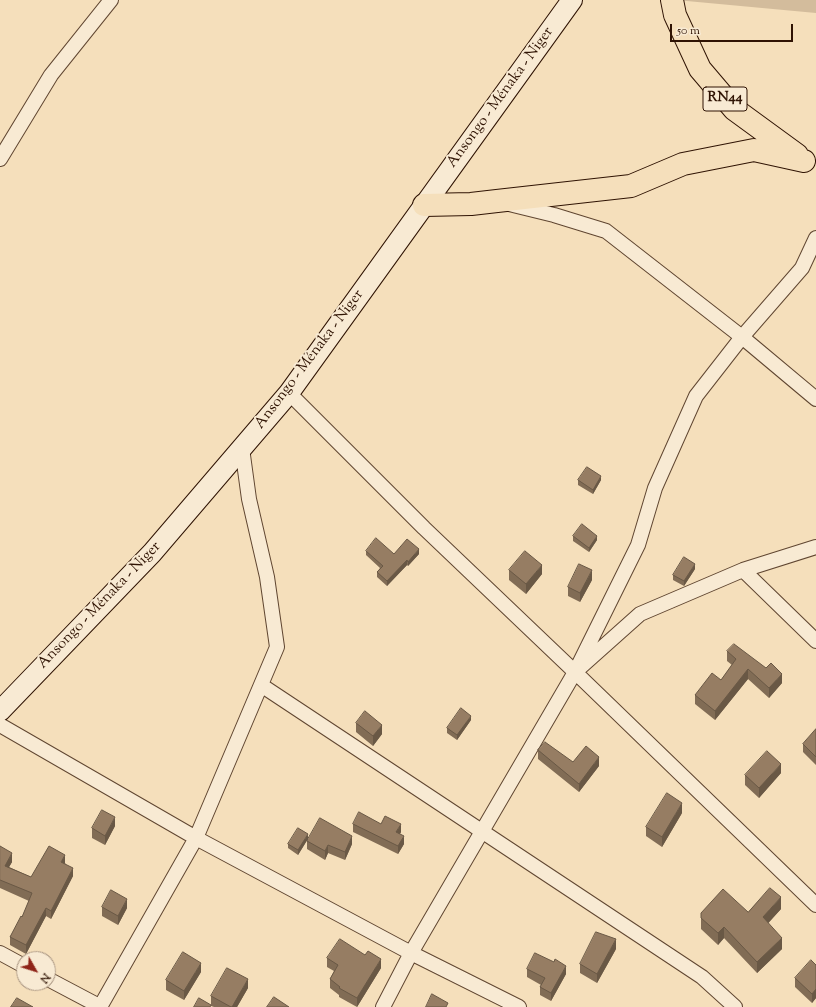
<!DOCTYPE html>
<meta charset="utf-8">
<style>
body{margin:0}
#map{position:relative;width:816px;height:1007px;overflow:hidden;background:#f5dfbb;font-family:"Sorts Mill Goudy",serif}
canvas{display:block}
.north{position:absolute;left:16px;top:951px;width:40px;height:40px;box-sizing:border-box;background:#f8ead3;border:1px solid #a89480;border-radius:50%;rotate:129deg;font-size:11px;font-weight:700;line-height:16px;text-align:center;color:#2f1303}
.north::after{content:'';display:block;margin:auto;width:14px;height:18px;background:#8f2418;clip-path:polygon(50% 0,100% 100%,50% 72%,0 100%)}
.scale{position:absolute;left:670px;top:24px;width:123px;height:18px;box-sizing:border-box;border:2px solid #2f1303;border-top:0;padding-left:5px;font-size:12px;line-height:14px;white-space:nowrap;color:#2f1303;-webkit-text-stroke:3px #f8ead3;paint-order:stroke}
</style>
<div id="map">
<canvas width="816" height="1007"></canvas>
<div class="north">N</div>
<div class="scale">50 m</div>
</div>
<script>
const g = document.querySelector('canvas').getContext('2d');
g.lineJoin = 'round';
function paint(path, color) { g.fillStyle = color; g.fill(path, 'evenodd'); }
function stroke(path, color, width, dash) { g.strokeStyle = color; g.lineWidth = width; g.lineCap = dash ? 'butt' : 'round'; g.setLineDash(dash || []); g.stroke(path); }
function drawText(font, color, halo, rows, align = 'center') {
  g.font = font + ' "Sorts Mill Goudy",serif'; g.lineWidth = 4; g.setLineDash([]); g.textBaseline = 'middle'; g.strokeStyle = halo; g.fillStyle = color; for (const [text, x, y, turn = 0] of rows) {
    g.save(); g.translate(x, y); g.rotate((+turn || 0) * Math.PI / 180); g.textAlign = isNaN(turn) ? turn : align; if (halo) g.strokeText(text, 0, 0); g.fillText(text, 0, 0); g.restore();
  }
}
const green = new Path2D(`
 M676 0H816V13Z`);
const street = new Path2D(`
 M0 159 51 75 111 0
 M509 204 554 215 606 231 742 337 816 399
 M289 393 424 528 575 672 816 905
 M743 570 816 641
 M579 664 638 545 655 488 696 396 742 337 802 268 816 238
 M261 685 702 977 735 1007
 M0 725 196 838 411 953 519 1007
 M0 953 24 966
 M48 979 101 1007
 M100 1007 196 838 277 647 267 577 249 499 242 448
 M383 1007 411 953 575 672 640 614 743 570 816 547`);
const secondary = new Path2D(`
 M0 711 152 553 289 393 572 0`);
const primary = new Path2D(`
 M672 0 675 15 700 69 734 109 797 155
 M424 205 471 204 497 201 631 186 683 164 754 150 804 161`);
const wall = new Path2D(`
 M578 480H601L593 494 578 485Z
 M573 536 597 540 589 552 573 541Z
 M366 551 394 554H419L408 566 407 565 387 586 377 577V572L380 568 366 555Z
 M695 569 684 586 673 580V575Z
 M509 570 542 574 526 594 509 580Z
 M592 580 580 602 568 596V587Z
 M727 651 782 683 769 698 748 679 715 720 695 704V695L721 680 732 665 727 661Z
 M471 720 457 740 447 733V728Z
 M356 723 382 734 373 746 356 732Z
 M816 729V765L803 752V744Z
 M538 750 573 762 599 766 579 792 538 759Z
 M781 773 759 798 745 785V775Z
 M682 813 662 847 646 836V827Z
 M353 824H381L401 832 400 834 404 844 398 854 353 832Z
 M115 826 105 845 92 838V828Z
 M308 839 352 844 345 860 328 853 325 860 307 849V840L298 855 288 848V844Z
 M0 846 12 862 9 867 31 877 65 863 73 876 51 919 46 916 26 954 10 945V937L22 917 29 901 0 888Z
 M102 907 127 908 118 925 102 916Z
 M781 909 768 923 782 949 757 973 724 938 718 945 701 929V913L748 912Z
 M616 949 597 983 580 973V964Z
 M327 958 381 968 357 1007 339 997V995L330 988V979L334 971 327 967Z
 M816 965V998L812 1003 795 987V978Z
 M527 969 566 974 551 1001 540 995V987L541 985 527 977Z
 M201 972 184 1000 166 990V980Z
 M248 988 237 1007H214L211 1006V996Z`);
const shadedWall = new Path2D(`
 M601 476V480L593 494V490Z
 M597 536V540L589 552V548Z
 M419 549V554L408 566V562Z
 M407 560V565L387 586V581Z
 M695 564V569L684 586V581Z
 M542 565V574L526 594V584Z
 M592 570V580L580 602V593Z
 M748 669V679L715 720V711Z
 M782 674V683L769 698V688Z
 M471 716V720L457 740V735Z
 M382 725V734L373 746V736Z
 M599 757V766L579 792V784Z
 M781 764V773L759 798V788Z
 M682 803V813L662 847V837Z
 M115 817V826L105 845V836Z
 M401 824V832L396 840V832Z
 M308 834V839L298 855V850Z
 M352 836V844L345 860V852Z
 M404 836V844L398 854V846Z
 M328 845V853L325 860V851Z
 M12 853V862L5 874V866Z
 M65 855V863L61 870V862Z
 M73 868V876L51 919V911Z
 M781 897V909L763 929V917Z
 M127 899V908L118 925V916Z
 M46 908V916L26 954V945Z
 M724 927V938L718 945V933Z
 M782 938V949L757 973V962Z
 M616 939V949L597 983V974Z
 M381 959V968L357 1007V998Z
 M201 963V972L184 1000V991Z
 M566 966V974L551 1001V993Z
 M248 979V988L237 1007H232Z
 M816 989V998L812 1003V994Z`);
const building = new Path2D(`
 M587 467 601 476 593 490 578 480Z
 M582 524 597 536 589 548 573 536Z
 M376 538 394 554 407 539 419 549 408 562 407 560 387 581 377 572 383 566 366 551Z
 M525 551 542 565 526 584 509 570Z
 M684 557 695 564 684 581 673 575Z
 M579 564 592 570 580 593 568 587Z
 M734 644 766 668 771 663 782 674 769 688 748 669 715 711 695 695 712 673 721 680 736 659 727 651Z
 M461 708 471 716 457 735 447 728Z
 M365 711 382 725 373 736 356 723Z
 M816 729V757L803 744Z
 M545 742 573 762 586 746 599 757 579 784 538 750Z
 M767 751 781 764 759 788 745 775Z
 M667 793 682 803 662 837 646 827Z
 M102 810 115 817 105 836 92 828Z
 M359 812 381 824 385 816 401 824 396 832 404 836 398 846 353 824Z
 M320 818 352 836 345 852 328 845 325 851 307 841Z
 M298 828 308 834 298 850 288 844Z
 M0 846 12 853 5 866 31 877 49 846 65 855 61 862 73 868 51 911 46 908 26 945 10 937 21 916 22 917 32 893 0 880Z
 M770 888 781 897 763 917 782 938 757 962 724 927 718 933 701 918V913L723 889 748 912Z
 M111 890 127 899 118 916 102 907Z
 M596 932 616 939 597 974 580 964Z
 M340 939 365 955 368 951 381 959 357 998 339 988 340 987 330 979 338 965 327 958Z
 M183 952 201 963 184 991 166 980Z
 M535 953 554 962 555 959 566 966 551 993 540 987 545 978 527 969Z
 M811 960 816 965V989L812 994 795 978Z
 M227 968 248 979 232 1007H231L211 996Z
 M432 994 448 1003 446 1007H426Z
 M274 997 289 1007H267Z
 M17 998 33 1007H11Z
 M199 998 211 1005 210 1007H194Z`);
const shields = [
 [725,99,44]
];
const shieldNames = [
 ["RN44",725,99]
];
const streetNames = [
 ["Ansongo - Ménaka - Niger",501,98,-54],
 ["Ansongo - Ménaka - Niger",310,360,-53],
 ["Ansongo - Ménaka - Niger",100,606,-46]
];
paint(green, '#d3bc9c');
stroke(street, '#604631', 16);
stroke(secondary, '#2f1303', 22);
stroke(primary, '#2f1303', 24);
stroke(street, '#f8ead3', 14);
stroke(secondary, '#f8ead3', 20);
stroke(primary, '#f5dfbb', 22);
paint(wall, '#816c55');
paint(shadedWall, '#695845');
paint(building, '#967d63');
stroke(building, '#695845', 1);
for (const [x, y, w] of shields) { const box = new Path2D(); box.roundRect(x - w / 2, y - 12, w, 24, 3); g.fillStyle = '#f8ead3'; g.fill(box); stroke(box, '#2f1303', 1); }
drawText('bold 14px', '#2f1303', null, shieldNames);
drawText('15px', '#2f1303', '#f8ead3', streetNames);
</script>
